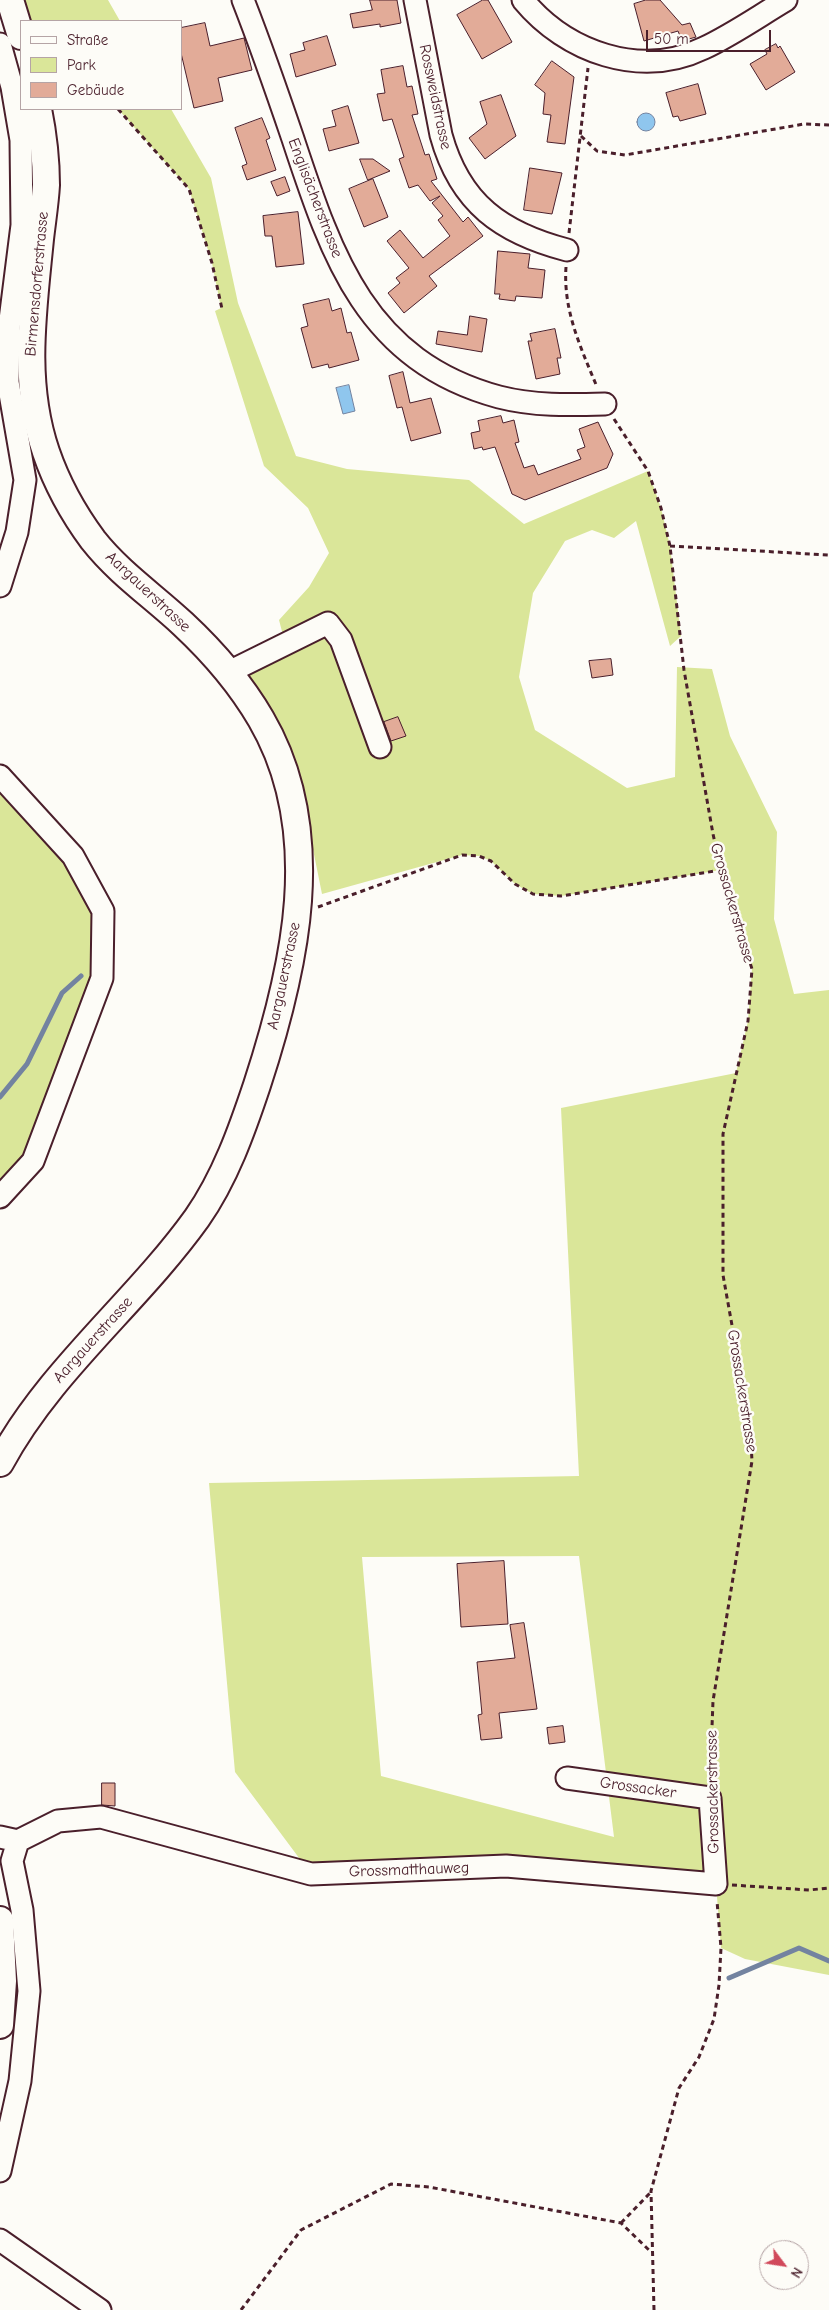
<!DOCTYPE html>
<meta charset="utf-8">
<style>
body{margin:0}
#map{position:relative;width:829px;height:2310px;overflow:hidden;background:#fdfcf7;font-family:"Comic Neue",sans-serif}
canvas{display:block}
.legend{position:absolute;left:20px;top:20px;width:162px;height:90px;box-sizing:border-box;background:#fdfcf7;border:1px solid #b5a4a5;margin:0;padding:6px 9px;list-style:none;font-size:15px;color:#4a1f2b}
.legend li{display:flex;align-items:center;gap:10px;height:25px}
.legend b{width:25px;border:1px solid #b5a4a5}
.north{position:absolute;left:759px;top:2240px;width:50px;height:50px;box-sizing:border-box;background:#fdfcf7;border:1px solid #b5a4a5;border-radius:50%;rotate:121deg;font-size:14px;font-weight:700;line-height:20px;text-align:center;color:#4a1f2b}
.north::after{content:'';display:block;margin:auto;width:18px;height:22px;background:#d1495b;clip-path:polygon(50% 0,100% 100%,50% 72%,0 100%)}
.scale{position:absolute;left:646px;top:30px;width:125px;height:22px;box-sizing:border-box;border:2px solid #4a1f2b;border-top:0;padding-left:6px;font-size:15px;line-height:18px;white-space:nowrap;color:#4a1f2b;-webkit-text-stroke:4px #fdfcf7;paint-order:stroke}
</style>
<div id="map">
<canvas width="829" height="2310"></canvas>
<ul class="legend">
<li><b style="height:6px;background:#fdfcf7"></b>Straße</li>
<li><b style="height:14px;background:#dae699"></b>Park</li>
<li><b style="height:14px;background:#e2ab98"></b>Gebäude</li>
</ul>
<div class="north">N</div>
<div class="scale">50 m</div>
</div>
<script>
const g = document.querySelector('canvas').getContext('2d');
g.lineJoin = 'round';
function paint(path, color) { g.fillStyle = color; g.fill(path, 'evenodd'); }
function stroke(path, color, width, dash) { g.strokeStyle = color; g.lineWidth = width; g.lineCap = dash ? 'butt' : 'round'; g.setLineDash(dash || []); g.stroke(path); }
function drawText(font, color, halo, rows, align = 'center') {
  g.font = font + ' "Comic Neue",sans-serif'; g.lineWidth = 5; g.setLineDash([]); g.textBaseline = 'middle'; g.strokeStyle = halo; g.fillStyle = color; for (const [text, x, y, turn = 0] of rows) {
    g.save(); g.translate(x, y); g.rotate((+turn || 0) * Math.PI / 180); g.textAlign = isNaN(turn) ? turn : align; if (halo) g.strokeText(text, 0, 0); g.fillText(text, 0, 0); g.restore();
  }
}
const green = new Path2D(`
 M10 0H108L120 21H24Z
 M118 109H171L211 178 238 303 296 456 347 469 469 480 524 524 648 471 661 508 670 546 681 636 670 646 636 521 614 538 592 530 565 541 533 593 519 677 535 730 627 788 675 777 677 667 712 669 730 736 777 832 774 919 794 994 829 990V1975L745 1959 721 1948 716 1884 507 1866 311 1874 235 1772 209 1483 579 1476 561 1108 736 1073 748 1021 752 969 721 870 561 896 533 894 515 884 491 861 479 856 462 855 322 894 296 765 278 722 245 672 284 639 279 620 309 587 329 553 308 508 264 466 215 311 221 308 212 263 189 189ZM579 1556 614 1837 381 1776 362 1557Z
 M0 776 103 911 102 978 33 1161 0 1197Z`);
const water = new Path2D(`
 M637 122a9 9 0 1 1 18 0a9 9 0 1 1-18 0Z
 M349 385 355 411 343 414 336 388Z`);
const stream = new Path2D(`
 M0 1097 27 1064 62 993 81 976
 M729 1978 799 1948 829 1961`);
const building = new Path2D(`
 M370 0H397L401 23 380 27V24L353 28 350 14 372 10Z
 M483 0H488L512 42 482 59 457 15Z
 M646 0H660L682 25 690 23 696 37 682 41 678 31 644 41 634 4Z
 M205 23 210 46 244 38 252 70 218 78 223 101 194 108 181 53V28Z
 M327 36 336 65 296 77 290 54 305 50 303 43Z
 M776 44 778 48 780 46 795 72 766 90 750 64 767 54 765 50Z
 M552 61 574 77 565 144 547 142 551 115 543 114 545 93 535 85Z
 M403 66 407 87 412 86 418 114 412 115 425 155 429 154 437 179 431 181 463 222 468 217 483 236 429 276 437 286 404 313 388 293 400 283 396 278 409 268 387 241 400 230 423 258 450 236 438 220 443 216 432 203 440 196 430 201 418 185 409 188 399 159 404 157 392 119 383 121 377 94 385 93 381 70Z
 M698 84 706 114 680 121 678 116 673 117 666 93Z
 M501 95 516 136 485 159 469 138 487 124 480 102Z
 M348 106 359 143 329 151 323 129 336 126 332 111Z
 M262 118 270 138 266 140 276 170 247 180 242 166 247 164 235 128Z
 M360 159H373L390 171 368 180Z
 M530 168 562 173 552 214 524 210Z
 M285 177 290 191 277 196 271 182Z
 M373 179 388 217 364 227 349 189Z
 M298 212 304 264 276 267 272 236H265L263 216Z
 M498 251 530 254 528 268 545 270 542 298 516 296 515 301 499 299 500 294H495Z
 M329 299 332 311 341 308 347 333 351 332 359 360 329 368 328 364 312 368 301 328 308 326 303 305Z
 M470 316 487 319 482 352 436 344 438 331 467 335Z
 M555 329 561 358H557L560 374 536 379 528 341H532L530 334Z
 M403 372 410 403 431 398 441 433 411 441 402 407 397 408 389 376Z
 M501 416 503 423 514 420 519 442 515 443 524 468 534 465 538 475 581 459 577 450 585 447 579 429 598 422 613 454 607 468 525 500 512 494 495 447 483 450 482 447 474 449 471 433 480 431 478 421Z
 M611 659 613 675 592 678 589 661Z
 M398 717 406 736 391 741 384 722Z
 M504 1561 508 1624 461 1627 457 1564Z
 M524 1623 537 1709 499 1713 502 1738 481 1740 478 1715 482 1714 477 1662 515 1658 510 1625Z
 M563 1726 565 1742 549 1744 547 1728Z
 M102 1783H115V1806L102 1805Z`);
const path = new Path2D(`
 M118 109 189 189 212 263 222 309
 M581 136 597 151 625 155 804 124 829 125
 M569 233 588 68
 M566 267C563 311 581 348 597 387
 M614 419 648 471 661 508 670 546 684 670 713 834 721 870 752 969 748 1021 723 1134V1275L750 1426 752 1461 713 1701 710 1780
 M670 546 829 555
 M318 907 462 855 479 856 491 861 515 884 533 894 561 896 721 870
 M732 1885 809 1890 829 1888
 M621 2223 651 2192
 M241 2310 301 2230 391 2184 429 2187 621 2223 651 2252
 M654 2310 651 2191 679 2088 699 2057 714 2019 719 1985 721 1948 717 1901`);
const minor = new Path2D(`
 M243 0C261 46 277 92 293 139 332 257 366 361 499 397 534 406 569 405 605 404
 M415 0 441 135C460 204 502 233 567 250
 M523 0C566 52 640 79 704 48 732 35 759 16 786 0
 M0 44 12 87 21 140 22 225 9 328 8 382 25 480 17 532 0 586
 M229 672 328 623 341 640 380 747
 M0 776 73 856 103 911 102 978 33 1161 0 1197
 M0 1837 18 1841 58 1821 101 1817 311 1874 506 1866 716 1884 710 1798 567 1778
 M0 2171 20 2081 29 1991 22 1910 12 1861 18 1841
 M0 2240 100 2310`);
const major = new Path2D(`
 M10 0 21 36
 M0 1463C50 1370 136 1303 197 1218 225 1178 242 1130 257 1085 295 969 327 832 261 719 240 683 213 652 183 624 153 596 119 573 93 540 73 513 57 484 46 452 22 382 33 311 40 239 42 221 45 203 46 185 46 160 43 134 38 109
 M0 1920 3 1981 0 2025`);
const streetNames = [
 ["Rossweidstrasse",435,97,78],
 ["Englisächerstrasse",315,198,69],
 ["Birmensdorferstrasse",37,284,-85],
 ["Aargauerstrasse",148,592,43],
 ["Grossackerstrasse",732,903,74],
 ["Aargauerstrasse",284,976,-78],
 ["Aargauerstrasse",93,1340,-48],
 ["Grossackerstrasse",742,1391,81],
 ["Grossacker",638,1788,8],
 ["Grossackerstrasse",713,1792,-91],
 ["Grossmatthauweg",409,1870,-2]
];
paint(green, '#dae699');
paint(water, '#8fc6ee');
stroke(water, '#7383a0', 1);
stroke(stream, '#7383a0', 5);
paint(building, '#e2ab98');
stroke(building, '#4a1f2b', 1);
stroke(minor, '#4a1f2b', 25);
stroke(major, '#4a1f2b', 30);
stroke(path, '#4a1f2b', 3, [5, 4]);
stroke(minor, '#fdfcf7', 21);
stroke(major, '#fdfcf7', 26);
drawText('16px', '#4a1f2b', '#fdfcf7', streetNames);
</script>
